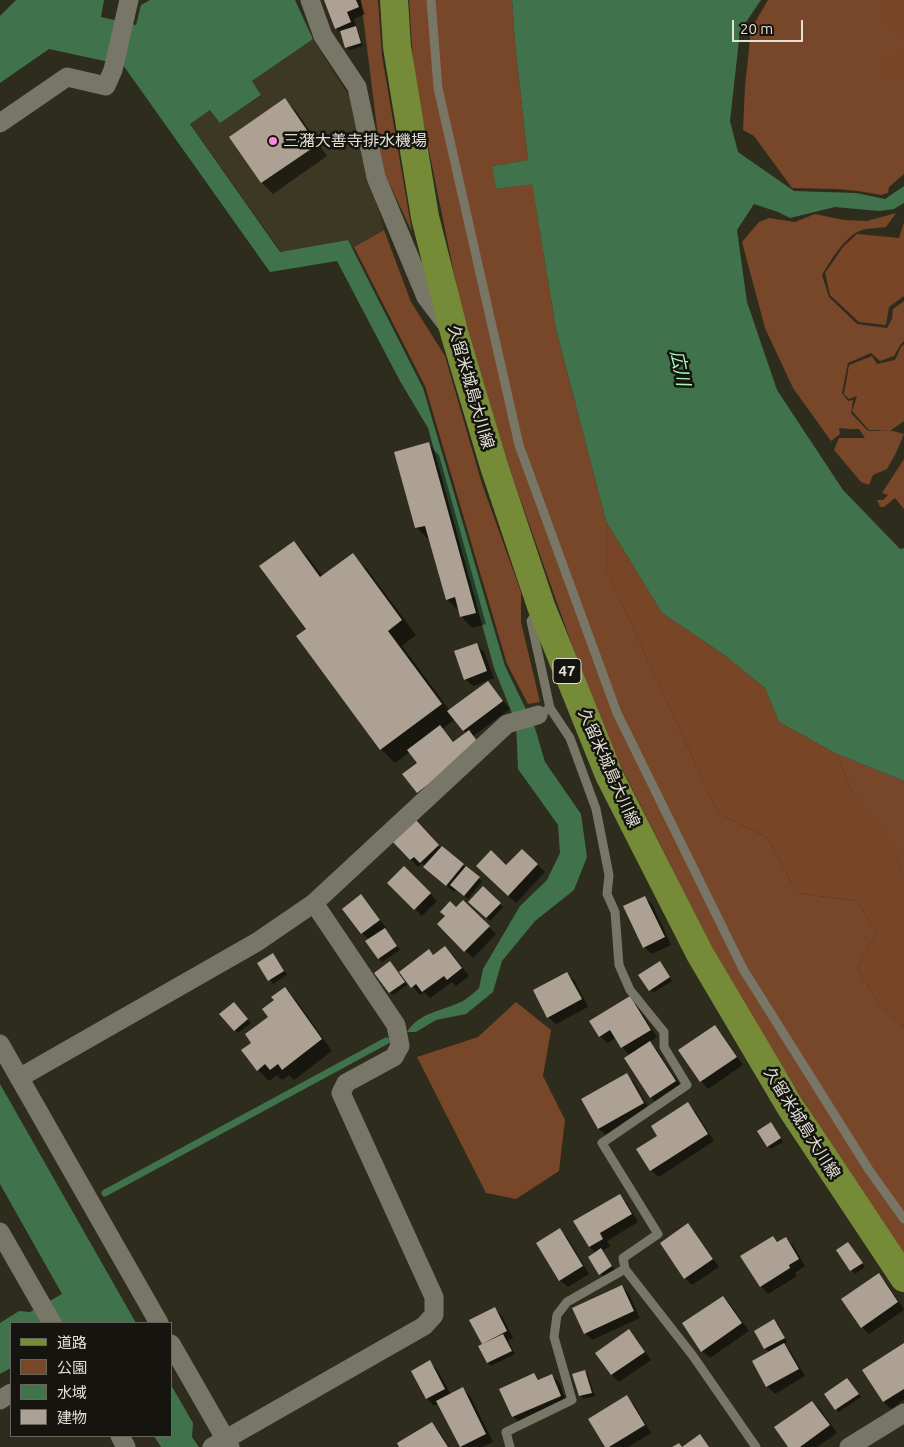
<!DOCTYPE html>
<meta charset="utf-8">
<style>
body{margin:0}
#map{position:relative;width:904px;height:1447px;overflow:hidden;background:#2e2c1d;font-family:Ubuntu,"Noto Sans JP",sans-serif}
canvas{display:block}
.legend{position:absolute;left:10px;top:1322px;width:162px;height:115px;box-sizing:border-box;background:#15140e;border:1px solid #67665e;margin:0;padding:6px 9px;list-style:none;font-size:15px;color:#e2e0d7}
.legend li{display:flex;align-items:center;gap:10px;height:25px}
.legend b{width:25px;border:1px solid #67665e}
.scale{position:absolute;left:732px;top:20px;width:71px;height:22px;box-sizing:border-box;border:2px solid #e2e0d7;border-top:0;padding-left:6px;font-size:15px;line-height:18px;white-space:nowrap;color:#e2e0d7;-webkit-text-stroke:4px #15140e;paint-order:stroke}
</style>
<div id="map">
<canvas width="904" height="1447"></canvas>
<ul class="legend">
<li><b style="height:6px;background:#768b37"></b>道路</li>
<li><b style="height:14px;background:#784628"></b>公園</li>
<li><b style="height:14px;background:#40734b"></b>水域</li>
<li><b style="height:14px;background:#aca192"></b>建物</li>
</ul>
<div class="scale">20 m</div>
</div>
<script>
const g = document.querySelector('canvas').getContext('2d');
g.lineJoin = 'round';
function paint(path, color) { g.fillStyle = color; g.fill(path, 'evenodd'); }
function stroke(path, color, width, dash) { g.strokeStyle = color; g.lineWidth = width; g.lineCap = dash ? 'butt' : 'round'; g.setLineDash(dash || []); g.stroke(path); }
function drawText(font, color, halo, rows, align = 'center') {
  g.font = font + ' Ubuntu,"Noto Sans JP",sans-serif'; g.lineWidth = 5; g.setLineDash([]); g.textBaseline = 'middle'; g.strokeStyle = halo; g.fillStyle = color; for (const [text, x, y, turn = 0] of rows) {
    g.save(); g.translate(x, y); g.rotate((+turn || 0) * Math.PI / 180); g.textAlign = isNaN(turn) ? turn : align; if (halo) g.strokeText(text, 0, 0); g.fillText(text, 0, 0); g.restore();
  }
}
const built = new Path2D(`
 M313 39 349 96 384 230 352 248 348 240 281 252 190 123 211 109 220 123 261 96 252 81Z`);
const green = new Path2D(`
 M361 0H378L382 56 412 232 382 168Z
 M409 0H512L515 43 528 160 492 166 497 189 532 183 556 329 606 521 607 571 718 813 767 837 797 893 856 901 877 932 857 968 879 1005 904 1027V1257L857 1188 725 973 601 727 505 456 461 308 414 77Z
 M768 0H904V174L889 187 888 193 881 195 858 191 836 189 792 188 754 136 743 130 745 87 751 29Z
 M896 213 886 227C879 228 870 228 862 230 845 236 831 260 822 275L829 297 857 324 887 328 892 319 893 309 904 301V341L901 344 894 356 880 361 871 353 848 363 842 393 848 401 853 400 851 413 868 431H893L904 434 896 453 887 469 873 475 869 485 861 482 834 450 839 438H865L859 429H849L839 428 840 434 831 441 793 388 765 328 742 242 759 222 769 218 795 222 815 214 844 220 867 221Z
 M384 230 411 302 445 356 482 484 521 592V622L540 702 528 704 507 664 425 386 354 247Z
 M904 459V509L895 498 884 507H880L877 500H883L888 495 882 493Z
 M837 754 904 781V883L894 846 852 792Z
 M516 1002 551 1030 543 1076 565 1120 559 1171 516 1199 486 1193 417 1057 478 1037Z`);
const forest = new Path2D(`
 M886 0H904V34L894 36 883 23Z
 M901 52 904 55V74L901 76 886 79 880 74 877 60Z
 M904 222V296L889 307 886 325 859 322 830 295 825 273 843 247 857 234 899 238Z
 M904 344V421L890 431 869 430 852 411 857 396 849 399 844 394 849 365 872 356 877 364 895 360 901 347Z
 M606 521 662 613 723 654 765 688 779 722 837 754 852 792 894 845 904 883V1027L879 1005 857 968 877 932 856 901 797 893 767 837 718 813 607 571Z`);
const water = new Path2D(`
 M16 0H104L101 17 136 25 141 5 150 0H295L313 39 252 81 261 95 220 123 210 110 190 124 280 252 348 240 423 388 505 666 535 728 545 762 581 814 587 857 574 890 535 921 502 961 493 992 466 1014 436 1020 416 1032H407C418 1013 442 1011 461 1002 467 999 474 993 479 988L483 969 520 906 547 880 560 853 558 825 518 769 516 723 494 668 428 428 400 381 337 261 270 272 123 65 49 49 0 83V16Z
 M512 0H761L740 31 730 121 738 152 794 191 856 193 885 199 904 186V203L894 209 879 211 835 207 790 218 778 212 754 204 737 230 747 302 777 390 843 490 900 549 904 548V781L837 754 779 722 765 688 723 654 662 613 606 521 556 329 532 184 496 189 492 166 528 160 515 43Z
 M0 1084 136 1323H11V1368L0 1374V1323L19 1311 30 1312 62 1294 0 1184Z
 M171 1385 193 1423 192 1437 199 1447H161L154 1436H171Z`);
const shadow = new Path2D(`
 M325 0H360L365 14 354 19 363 46 350 50 346 47 342 34 336 28Z
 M285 100 296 111 327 156 273 194 262 183 231 137Z
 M428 444 439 455 486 624 472 628 461 616 459 610H458L447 599 430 538 428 539 417 528Z
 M294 543 308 557 323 577 353 555 367 569 416 635 402 646 450 711 488 682 510 709 473 736 486 753 425 799 418 792V763L410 752 395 763 381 749 308 629ZM455 719 466 733 454 742 442 729Z
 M476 644 484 652 494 678 473 686 465 679Z
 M415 821 441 848 442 847 482 881 468 899 456 889 454 892 432 874 422 863 418 867 393 841Z
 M522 850 545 872 516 903 478 866 507 867Z
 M404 867 437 901 422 916 389 883Z
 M483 888 503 907 490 921 470 902Z
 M361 896 368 903 386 928 385 929 400 950 382 962 367 942 369 940 362 933 344 909Z
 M644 897 652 904 671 945 652 954 644 947Z
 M463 901 496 934 473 958 438 924Z
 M445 948 453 955 469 976 456 986 452 982 430 998 424 992 420 995 403 975 401 977 407 985 393 995 390 992 399 974 429 951 434 956Z
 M276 958 287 975 273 984 258 963Z
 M660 963 672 981 653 993 650 990Z
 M567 974 575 981 588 1007 556 1024 548 1017Z
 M285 989 296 1000 332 1051 294 1080 289 1075 282 1080 277 1075 269 1081 258 1070 253 1044 270 1017 276 1000Z
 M629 998 637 1005 657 1037 649 1042 657 1050 683 1089 658 1105 651 1097 625 1058 630 1055 622 1047 616 1038 607 1043 600 1036Z
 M237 1007 251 1023 238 1033 235 1030Z
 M714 1027 722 1034 743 1065 708 1089 701 1081Z
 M626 1075 634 1082 650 1111 607 1136 599 1129 583 1100Z
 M687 1104 695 1111 714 1141 659 1177 651 1170 659 1136Z
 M774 1127 783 1142 771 1149 768 1146Z
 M619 1196 627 1203 638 1222 607 1241 610 1246 602 1251 615 1270 604 1277 600 1274 596 1253 590 1247 575 1221Z
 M688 1225 695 1232 719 1267 692 1285 685 1278Z
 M559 1229 567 1237 589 1274 568 1287 560 1280Z
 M773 1237 778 1242 785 1238 793 1245 805 1266 795 1273 797 1276 768 1294 761 1286Z
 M848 1243 865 1267 855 1274 838 1251Z
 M879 1275 886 1282 904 1310 869 1334 862 1327Z
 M622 1286 629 1294 640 1318 592 1340 585 1333Z
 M723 1297 730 1304 749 1331 710 1358 702 1351Z
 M495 1309 502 1316 513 1338 508 1341 515 1354 491 1366 488 1363 480 1347 484 1345 483 1343Z
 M774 1321 778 1324 787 1342 783 1344 791 1352 805 1376 775 1394 767 1386 754 1362 770 1353 765 1348Z
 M629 1331 636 1338 651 1360 619 1382 612 1375 597 1353Z
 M904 1344V1400L891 1409 884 1402 863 1371Z
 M429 1362 437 1369 451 1395 463 1389 470 1396 493 1442 482 1447H462L439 1403 434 1406 427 1399 413 1371Z
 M585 1371 588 1375 595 1396 584 1399 580 1396Z
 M534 1375 540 1380 551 1375 559 1382 567 1403 520 1424 513 1416Z
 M847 1379 861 1397 839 1412 836 1409Z
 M627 1397 634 1404 651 1433 628 1447H607Z
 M812 1402 820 1409 837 1433 817 1447H789Z
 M431 1423 439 1431 449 1447H400Z`);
const stream = new Path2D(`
 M105 1193 386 1041`);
const building = new Path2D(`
 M324 0H356L359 7 347 12 351 22 335 29Z
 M356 26 361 43 345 48 340 31Z
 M285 98 317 145 261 183 229 137Z
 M429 442 476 613 460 617 455 597 446 600 425 526 415 528 394 452Z
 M294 541 320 577 353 553 402 620 388 631 442 704 380 750 296 636 306 629 259 566Z
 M477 643 487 671 464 680 454 651Z
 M488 681 503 701 463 731 447 711Z
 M440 725 453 742 469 730 480 745 417 793 402 774 417 763 407 750Z
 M415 819 439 845 420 863 414 857 410 860 392 841Z
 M442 846 464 864 446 886 423 867Z
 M522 849 538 864 508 896 476 866 491 850 506 865Z
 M404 866 431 893 414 910 387 883Z
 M466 866 480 877 464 896 450 885Z
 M483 886 501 903 486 918 468 902Z
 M361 894 380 920 361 934 342 909Z
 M645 896 665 937 643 948 623 906Z
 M463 900 490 926 464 952 437 924 445 916 440 912 450 901 456 907Z
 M385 928 397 946 378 959 365 941Z
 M445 946 462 968 447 980 444 976 422 992 416 984 411 988 399 972 429 949 433 955Z
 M273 953 284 971 268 981 257 963Z
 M390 961 405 982 389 993 374 973Z
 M660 961 670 977 649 991 638 975Z
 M567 972 582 999 547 1018 533 990Z
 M285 987 322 1039 282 1070 278 1064 270 1070 265 1064 257 1071 241 1050 251 1043 245 1034 268 1017 262 1009 274 1000 271 997Z
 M630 996 651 1030 621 1048 610 1030 599 1037 589 1021Z
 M234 1002 248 1019 234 1031 219 1014Z
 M715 1025 737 1057 700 1082 678 1050Z
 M650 1041 676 1081 650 1098 624 1058Z
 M627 1073 644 1103 598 1129 581 1099Z
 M688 1102 708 1134 650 1171 636 1149 657 1136 651 1126Z
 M771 1122 781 1138 767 1147 757 1131Z
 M620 1194 632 1214 600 1233 603 1239 589 1247 573 1221Z
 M688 1223 713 1259 684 1279 660 1243Z
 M560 1228 583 1266 559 1281 536 1243Z
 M773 1236 777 1242 786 1237 799 1259 789 1265 790 1268 760 1287 740 1256Z
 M848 1242 863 1263 850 1271 836 1250Z
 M601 1248 612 1266 599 1275 588 1257Z
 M879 1273 898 1302 861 1328 841 1299Z
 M622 1285 634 1311 584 1334 572 1308Z
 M723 1296 742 1323 701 1352 682 1323Z
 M495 1307 507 1331 482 1344 469 1320Z
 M774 1319 785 1338 764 1349 754 1331Z
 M629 1329 645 1352 611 1375 595 1353Z
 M503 1334 512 1351 487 1363 478 1346Z
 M784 1343 799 1369 766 1387 752 1361Z
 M904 1343V1389L883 1402 862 1370Z
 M430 1360 445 1389 426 1399 411 1371Z
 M585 1370 592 1393 579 1396 572 1374Z
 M534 1373 538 1380 552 1374 561 1396 512 1417 499 1389Z
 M847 1378 859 1394 835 1410 824 1394Z
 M463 1387 486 1434 460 1447 436 1401Z
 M627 1395 645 1425 609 1447H605L588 1419Z
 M812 1401 830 1425 800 1447H788L774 1427Z
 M432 1422 448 1447H399L397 1443Z
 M700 1434 709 1447H672L679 1443 682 1447Z`);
const lane = new Path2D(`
 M431 0 438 88 519 445 617 713 743 969 869 1170 904 1219
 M537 612 531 621 550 708 547 710
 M625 1269 693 1356 756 1447
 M510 1447 506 1432 572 1400 554 1337 557 1315 567 1302 625 1269 623 1258 658 1234 602 1143 687 1085 664 1047V1032L630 990 619 965 615 912 607 894 609 875 596 809 570 738 550 708`);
const street = new Path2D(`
 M310 0 323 36 357 87 376 177 426 297 448 326
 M0 123 67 77 106 86 113 70 129 0
 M0 1044 159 1323
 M19 1078 257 942 314 903 507 724 538 715
 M0 1232 52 1323
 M171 1344 230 1447
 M0 1400 11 1393
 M120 1436 126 1447
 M212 1447 424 1326 434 1315V1297L341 1093 346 1083 394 1057 400 1046 396 1025 314 903
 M849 1447 904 1413`);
const primary = new Path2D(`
 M394 0 397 47 425 217 454 332 494 466 541 606 609 775 700 954 791 1108 904 1278`);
const markers = [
 [273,141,5,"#fb87e5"]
];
const shields = [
 [567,671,28]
];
const shieldNames = [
 ["47",567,671]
];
const poiNames = [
 ["三潴大善寺排水機場",283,141]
];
const streetNames = [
 ["久留米城島大川線",471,387,74],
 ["久留米城島大川線",609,768,66],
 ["久留米城島大川線",802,1123,58]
];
const waterNames = [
 ["広川",680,368,78]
];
paint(built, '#3c3823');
paint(green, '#784628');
paint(forest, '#794527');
paint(water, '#40734b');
paint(shadow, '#0007');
stroke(stream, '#40734b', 7);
paint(building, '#aca192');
stroke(lane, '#787666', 9);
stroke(street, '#787666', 19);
stroke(primary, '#768b37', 28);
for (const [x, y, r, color] of markers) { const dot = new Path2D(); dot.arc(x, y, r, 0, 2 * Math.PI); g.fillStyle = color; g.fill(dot); stroke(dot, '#15140e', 2); }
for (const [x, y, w] of shields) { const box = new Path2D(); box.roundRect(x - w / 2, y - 12.5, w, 25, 4); g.fillStyle = '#15140e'; g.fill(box); stroke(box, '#e2e0d7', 1); }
drawText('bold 15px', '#e2e0d7', null, shieldNames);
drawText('16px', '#e2e0d7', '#15140e', poiNames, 'left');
drawText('16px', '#e2e0d7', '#15140e', streetNames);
drawText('italic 18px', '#a7f5b7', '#15140e', waterNames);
</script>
